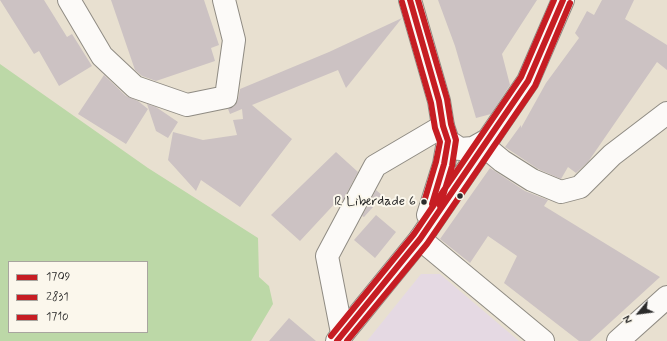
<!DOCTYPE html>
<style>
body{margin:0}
#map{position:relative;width:667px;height:341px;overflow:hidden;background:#e8e0d0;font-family:Mynerve,sans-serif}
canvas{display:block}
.legend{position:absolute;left:8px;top:261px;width:140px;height:72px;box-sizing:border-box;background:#fbf7ec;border:1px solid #a8a59f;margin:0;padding:5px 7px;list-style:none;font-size:12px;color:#2b2b2b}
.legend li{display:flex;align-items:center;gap:8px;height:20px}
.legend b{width:20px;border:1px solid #a8a59f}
.north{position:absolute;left:619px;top:293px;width:40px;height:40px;-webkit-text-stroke:3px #fbf7ec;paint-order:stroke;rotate:241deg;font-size:11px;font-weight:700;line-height:16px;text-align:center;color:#2b2b2b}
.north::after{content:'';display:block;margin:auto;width:14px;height:18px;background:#2b2b2b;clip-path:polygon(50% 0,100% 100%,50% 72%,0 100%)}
</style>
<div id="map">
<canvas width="667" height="341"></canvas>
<ul class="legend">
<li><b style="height:5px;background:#c61d23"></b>1709</li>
<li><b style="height:5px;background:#c61d23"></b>2831</li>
<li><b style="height:5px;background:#c61d23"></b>1710</li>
</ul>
<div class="north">N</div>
</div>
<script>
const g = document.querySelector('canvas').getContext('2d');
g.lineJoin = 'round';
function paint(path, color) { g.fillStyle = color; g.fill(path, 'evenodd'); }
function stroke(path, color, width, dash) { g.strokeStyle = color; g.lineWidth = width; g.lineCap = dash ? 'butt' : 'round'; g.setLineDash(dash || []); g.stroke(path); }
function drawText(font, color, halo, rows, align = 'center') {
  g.font = font + ' Mynerve,sans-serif'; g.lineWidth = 4; g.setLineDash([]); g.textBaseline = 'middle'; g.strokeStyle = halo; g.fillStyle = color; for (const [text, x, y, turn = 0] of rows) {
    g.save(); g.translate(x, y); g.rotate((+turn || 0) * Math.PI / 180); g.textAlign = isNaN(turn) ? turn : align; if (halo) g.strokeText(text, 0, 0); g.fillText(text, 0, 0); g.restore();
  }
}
const built = new Path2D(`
 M421 274H440L519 341H367Z`);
const green = new Path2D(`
 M0 64 148 168 258 238 259 277 269 286 273 304 251 341H0ZM9 262H147V332H9Z`);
const building = new Path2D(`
 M0 0H44L67 37 72 34 92 66 59 86 39 51 34 54Z
 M111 0H204L219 45 211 48 215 61 156 81 142 76 135 70Z
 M438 0H537L502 54 510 85 491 114 476 118 455 46Z
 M602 0H634L625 19 667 45V70L657 62 588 162 576 173 568 167 561 179 538 169 505 147 521 125V128L546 83 579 38 575 33 587 11 594 15Z
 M402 18 346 88 338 70 252 105 292 139 240 207 201 180 196 191 168 160 173 132 203 140 237 135 233 120 243 119 242 109 230 114 228 109 235 105 238 99 240 89 329 52Z
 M104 75 126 96 138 101 148 109 126 144 78 114Z
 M147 104 156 107 178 122 168 138 156 131Z
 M336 152 358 172 343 200 340 198 300 241 271 215Z
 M490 168 525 191 548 200 544 206 660 277 590 341H579L504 283 517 256 488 236 470 263 440 239Z
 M376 190 383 196 364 217 362 216Z
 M376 215 396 232 375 258 354 240Z
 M289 318 316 341H269Z`);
const minor = new Path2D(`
 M69 0 102 56 135 87 187 105 226 97 234 40 224 0
 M484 146 502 161 532 180 561 192 580 187 612 155 667 113
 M420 239 543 341
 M342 333 327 256 375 166 443 126
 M618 341 667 297`);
const major = new Path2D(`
 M410 0 439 101 443 126 448 141 460 149 473 148 489 139
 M428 215 444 164 448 141
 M337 341 420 239 528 81 563 0`);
const bus1 = new Path2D(`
 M410 0 439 101 443 126 448 141 444 164 432 204
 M337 341 420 239 528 81 563 0`);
const bus2 = new Path2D(`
 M402 2 431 103 435 128 440 142 436 162 424 202
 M347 341 427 244 535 86 570 3`);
const bus3 = new Path2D(`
 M418 0 447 99 451 124 456 140 452 166 440 206
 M331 336 414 234 521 77 554 0`);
const markers = [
 [460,196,3.5,"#2b2b2b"],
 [424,202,3.5,"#2b2b2b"]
];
const busNames = [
 ["R Liberdade 6",416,202]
];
paint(built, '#e5d9e3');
paint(green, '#bcd8a7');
paint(building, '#ccc2c3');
stroke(minor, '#8f8b83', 24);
stroke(major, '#8f8b83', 24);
stroke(minor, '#fcfaf8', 22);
stroke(major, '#fcfaf8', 22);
stroke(bus1, '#c61d23', 6);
stroke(bus2, '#c61d23', 6);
stroke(bus3, '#c61d23', 6);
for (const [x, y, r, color] of markers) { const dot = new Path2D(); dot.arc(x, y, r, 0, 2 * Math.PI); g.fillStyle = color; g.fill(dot); stroke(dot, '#fbf7ec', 1.5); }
drawText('14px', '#2b2b2b', '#fbf7ec', busNames, 'right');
</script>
